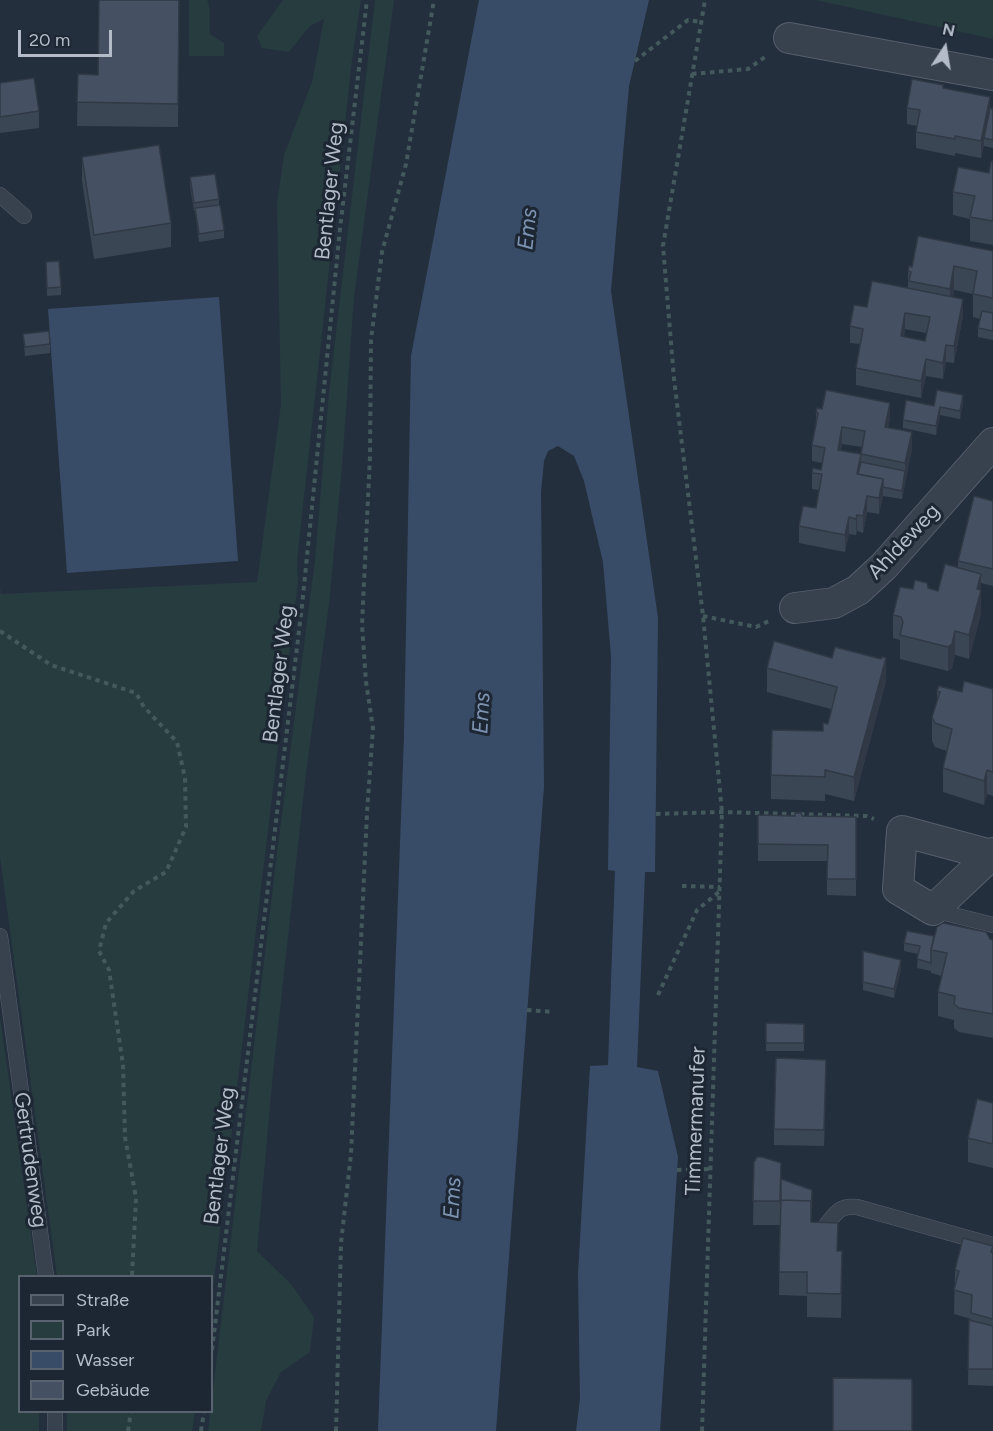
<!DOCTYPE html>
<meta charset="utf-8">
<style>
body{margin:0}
#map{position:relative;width:993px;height:1431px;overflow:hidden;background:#242f3e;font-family:Figtree,sans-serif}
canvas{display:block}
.legend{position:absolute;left:18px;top:1275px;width:195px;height:138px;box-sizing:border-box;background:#1d2633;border:2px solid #59626f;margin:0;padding:8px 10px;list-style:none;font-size:18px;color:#b4bcc9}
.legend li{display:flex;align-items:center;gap:12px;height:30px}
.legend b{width:30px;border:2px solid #59626f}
.north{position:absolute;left:915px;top:18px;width:60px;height:60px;-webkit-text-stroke:4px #1d2633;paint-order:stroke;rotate:12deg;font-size:16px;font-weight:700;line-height:24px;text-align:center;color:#b4bcc9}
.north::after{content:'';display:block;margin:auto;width:21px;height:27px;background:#b4bcc9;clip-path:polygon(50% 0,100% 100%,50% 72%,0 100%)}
.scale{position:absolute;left:18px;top:30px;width:94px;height:27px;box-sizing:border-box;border:3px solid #b4bcc9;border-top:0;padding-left:8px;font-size:18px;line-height:21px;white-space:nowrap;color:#b4bcc9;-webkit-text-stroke:4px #1d2633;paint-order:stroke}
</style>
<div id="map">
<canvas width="993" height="1431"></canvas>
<ul class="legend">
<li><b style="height:8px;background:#38414e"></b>Straße</li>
<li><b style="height:16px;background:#263c3f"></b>Park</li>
<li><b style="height:16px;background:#394c67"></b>Wasser</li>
<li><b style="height:16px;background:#455162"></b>Gebäude</li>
</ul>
<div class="north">N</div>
<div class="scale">20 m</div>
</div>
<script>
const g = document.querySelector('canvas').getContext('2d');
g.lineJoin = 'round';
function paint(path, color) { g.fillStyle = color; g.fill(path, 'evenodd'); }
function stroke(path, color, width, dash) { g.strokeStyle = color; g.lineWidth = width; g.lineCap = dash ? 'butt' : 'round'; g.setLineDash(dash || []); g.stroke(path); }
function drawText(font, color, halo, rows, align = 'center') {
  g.font = font + ' Figtree,sans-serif'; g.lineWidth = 6; g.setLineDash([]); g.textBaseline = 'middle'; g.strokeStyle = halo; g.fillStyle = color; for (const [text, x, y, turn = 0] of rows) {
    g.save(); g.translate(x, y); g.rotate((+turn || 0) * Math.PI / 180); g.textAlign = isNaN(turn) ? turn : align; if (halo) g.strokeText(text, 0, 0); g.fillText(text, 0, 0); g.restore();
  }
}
const green = new Path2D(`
 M189 0H207C212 9 208 23 210 34L224 43V56H189Z
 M283 0H361L352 60 297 561 298 581 212 1296V1276H57L0 857V586L1 594 257 582 281 404 277 203 284 155 312 82 324 19 310 26 289 52 262 48 257 36Z
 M375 0H394L354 297 342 467 329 604 306 773 273 1073 257 1251 291 1284 314 1317 310 1352 281 1372 266 1401 261 1431H208L276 861 315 560 329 392Z
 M816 0H993V39Z
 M0 1017 37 1276H20V1412H39V1431H0Z
 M67 1412H195L192 1431H67Z`);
const water = new Path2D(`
 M479 0H649L629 86 611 291 658 618 655 872H645L637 1067 658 1071 678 1157 660 1431H576L580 1399 578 1274 590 1066 608 1065 615 871 608 870 611 656 603 562 584 481 574 456 558 446 548 451 544 461 541 492 544 786 496 1431H378L404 737 411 356Z
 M219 297 238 561 67 573 48 309Z`);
const path = new Path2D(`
 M635 61 688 20 701 22
 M692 74 748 69 765 57
 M703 616 756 627 769 621
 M0 631 51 665 136 693 144 707 177 742 185 778 186 827 166 872 134 891 106 923 99 951 109 970 123 1065 125 1137 136 1198 132 1276
 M656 814 722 812 866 816 874 819
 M682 886 720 887
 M658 995 697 910 719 892
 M527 1010 554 1012
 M677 1170 709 1169
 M212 1350 302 606 340 229 367 0
 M128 1431 131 1412
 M201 1431 204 1412
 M336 1431 341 1243 351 1154 367 813 373 728 366 682 362 625 370 457 371 340 382 252 406 164 434 0
 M702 1431 722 812 703 616 674 379 663 246 705 0`);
const lane = new Path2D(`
 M0 195 24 216
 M933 910 993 925
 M0 936 46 1276
 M826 1225C836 1213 840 1205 857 1207L993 1245
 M55 1431V1412`);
const street = new Path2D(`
 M789 38 993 75
 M795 608 834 603 858 590 884 566 993 443
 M991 855 902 831 898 889 933 910 991 855 993 853`);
const wall = new Path2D(`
 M179 0 178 127 77 126 78 74 98 75Z
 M0 83 39 111V128L0 133Z
 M943 88 993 109V148L984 146V145L981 158 955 153V156L916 148V132L917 126 907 124V108Z
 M82 157 171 223V247L94 259 82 181Z
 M993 161V245L970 241V219L953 215V192L989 173Z
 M190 177 219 199V205L224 230V238L199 242 195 211H194L190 186Z
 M993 251V340L978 337V328L980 319 973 317V294L954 290 953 297 963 316 954 363 946 362 943 379 926 376 921 398 856 385V368L860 344 850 343V326L867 307 908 288V271L912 267ZM905 329 926 333 925 341 904 337Z
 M46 262 61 287V295L47 296Z
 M23 334 50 344V353L25 356Z
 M963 403 960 419 940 415 936 435 903 428V420L934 406Z
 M816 412 890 419 888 428 912 449 902 499 883 496 879 514 867 512 863 533 857 531 856 535 849 534 845 552 799 543V526L816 508 819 490 812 489V473L821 470 822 463 812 461V445L816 424ZM842 444 862 447 861 454 841 450Z
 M993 501V586L981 583V614L969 659 955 655 952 668 948 671 900 659V640L893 638V615L913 589 928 588 938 591 958 568V561Z
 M767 668 886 681 854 801 825 794V801L771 799V775L823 731 828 724 831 709 767 692Z
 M993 689V796L987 794 984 805 943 792V768L947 751 935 747 932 741V717L937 700V691L962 692Z
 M758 815 856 817V896L827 895V861H758Z
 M934 936 993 940V1038L959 1032 954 1028V1020L938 1016V992L942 976 931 973V971L917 968 918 954 904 951V943Z
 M863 951 901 969 894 998 863 990Z
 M766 1023 804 1024V1051H766Z
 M826 1076 824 1146 774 1145V1129Z
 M993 1103V1168L968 1162V1138Z
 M754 1162 781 1179 812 1190 811 1222 837 1251 842 1275 841 1318 807 1317V1296L779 1295 780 1225H753Z
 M993 1246V1386L968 1385 969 1320 971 1321V1319L954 1314 955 1270Z`);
const shadedWall = new Path2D(`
 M990 97V113L984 138V145L981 158V141Z
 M954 266V290L950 313V289Z
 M963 299V316L954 363V346Z
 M905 313V329L901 353V336Z
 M946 345V362L943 379V363Z
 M926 359V376L921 398V381Z
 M963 395V403L960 419V411Z
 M890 403V419L885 444V427Z
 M940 407V415L936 435V426Z
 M842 427V444L838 466V450Z
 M912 432V449L902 499V491L905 471V463Z
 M883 479V496L879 514V498Z
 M867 496V512L863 533V516Z
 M857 515V531L856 535V519Z
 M849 517V534L845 552V535Z
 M981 574V614L969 659V635L977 589Z
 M955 631V655L952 668 948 671V647Z
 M886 658V681L854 801V777Z
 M987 770V794L984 805V781Z
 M901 960V969L894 998V989Z`);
const building = new Path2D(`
 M99 0H179L178 104 77 102 78 74 98 75Z
 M34 78 39 111 0 117V83Z
 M912 79 943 85V88L990 97 981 141 955 136V139L916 132 920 110 907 108Z
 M990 108 993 109V140L984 138Z
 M159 145 171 223 94 235 82 157Z
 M991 161H993V221L970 217 975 196 953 192 958 167 989 173Z
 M215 174 219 199 194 203 190 177Z
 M220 205 224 230 199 234 195 208Z
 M918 236 993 251V298L973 294 977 271 954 266 950 289 909 281 911 272 908 271 909 266 912 267Z
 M59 261 61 287 47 288 46 262Z
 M872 281 963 299 954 346 946 345 943 363 926 359 921 381 856 368 863 329 850 326 854 305 867 307ZM905 313 930 317 925 341 901 336Z
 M982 311 993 313V331L978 328Z
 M49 331 50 344 25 347 23 334Z
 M826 390 890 403 885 427 912 432 905 463 861 454 857 474 883 479 879 498 867 496 863 516 857 515 856 519 849 517 845 535 799 526 803 506 816 508 822 474 812 473 813 468 821 470 825 448 812 445 818 413 816 412 817 408 822 409ZM842 427 865 431 861 454 838 450Z
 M937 390 963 395 960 411 940 407 936 426 903 420 906 400 934 406Z
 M861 462 905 471 902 491 883 487V479L858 474Z
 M974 496 993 501V569L958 561Z
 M945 564 981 574 977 589 981 590 969 635 955 631 952 644 948 647 900 635 903 622 901 617 893 615 900 587 913 589 915 580 927 583 928 588 938 591Z
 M774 641 832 658 835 647 881 659 882 657 886 658 854 777 825 770V777L771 775 772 730 823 731V723L828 724 837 687 767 668Z
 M964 681 993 689V772L987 770 984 781 943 768 952 729 935 723 932 717 940 692 937 691 939 686 962 692Z
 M795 813H801L802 816 856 817V879H827L828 845 758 844V815L795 816Z
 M943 923 986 932 990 939 993 940V1014L959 1008 954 1004 955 996 938 992 947 953 931 950 937 927Z
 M907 931 934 936 931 950V963L917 959 920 946 904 943Z
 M863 951 901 960 894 989 863 982Z
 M766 1023 804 1024V1043H766Z
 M776 1058 826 1060 824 1130 774 1129Z
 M977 1099 993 1103V1144L968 1138Z
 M757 1157H762L781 1163 780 1201H753L754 1162Z
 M781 1179 812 1190 811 1216V1201L781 1200Z
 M781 1200 811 1201V1222L838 1223 837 1251H842L841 1294 807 1293V1272H779Z
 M963 1238 993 1246 991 1252 993 1253V1319L971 1313 972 1295 954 1290 959 1271 955 1270Z
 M969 1320 993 1326V1369H968Z
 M833 1378 912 1379V1431H833Z`);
const streetNames = [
 ["Bentlager Weg",330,191,-84],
 ["Ahldeweg",904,542,-47],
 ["Bentlager Weg",279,674,-83],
 ["Timmermanufer",696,1121,-88],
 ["Bentlager Weg",220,1156,-83],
 ["Gertrudenweg",30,1160,82]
];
const waterNames = [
 ["Ems",528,229,-84],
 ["Ems",482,713,-87],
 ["Ems",453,1198,-87]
];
paint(green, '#263c3f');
paint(water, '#394c67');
stroke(lane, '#565f6c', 16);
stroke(street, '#565f6c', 32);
stroke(path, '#44595c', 4, [4.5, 4.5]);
stroke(lane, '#38414e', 15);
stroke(street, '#38414e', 30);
paint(wall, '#3b4654');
paint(shadedWall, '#303945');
paint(building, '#455162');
stroke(building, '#303945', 1.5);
drawText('21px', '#b4bcc9', '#1d2633', streetNames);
drawText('italic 22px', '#7c92b1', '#1d2633', waterNames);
</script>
